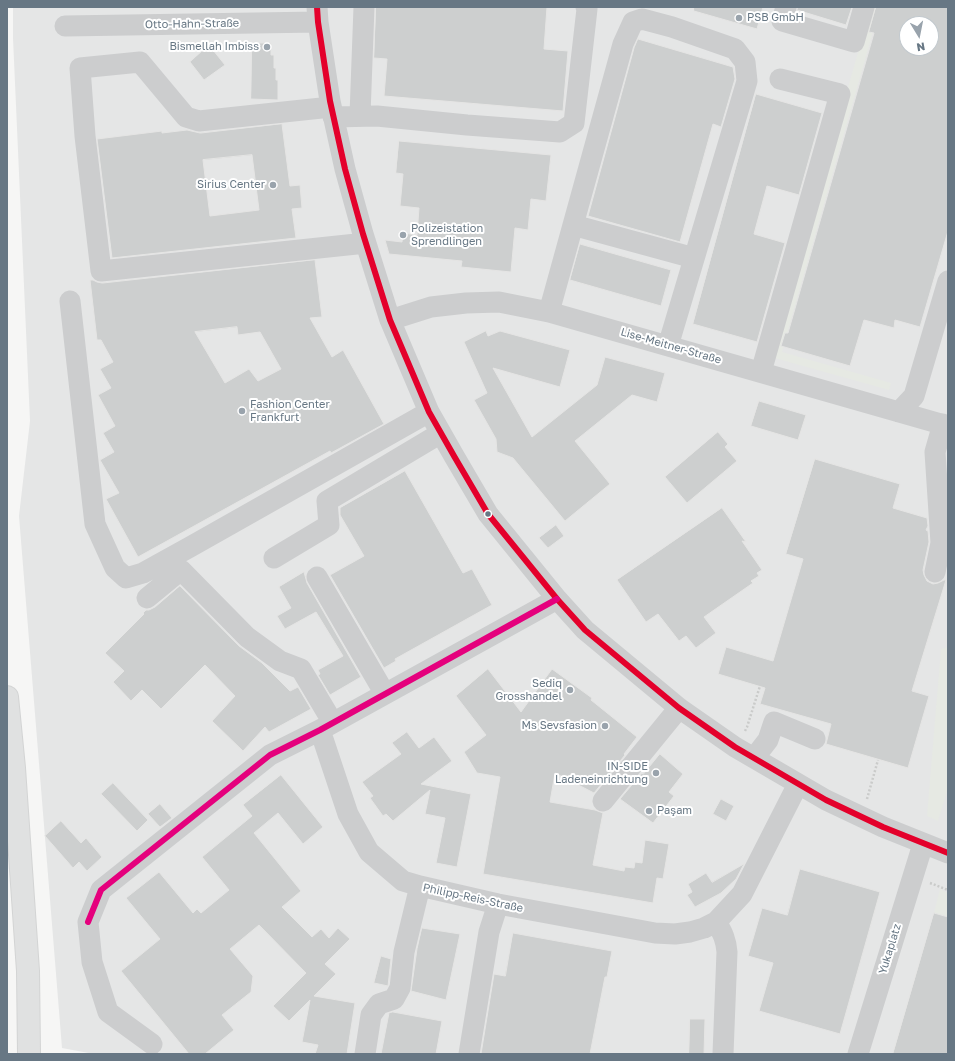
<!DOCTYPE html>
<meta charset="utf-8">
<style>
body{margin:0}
#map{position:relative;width:955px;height:1061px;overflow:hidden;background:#f6f6f5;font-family:"Golos Text",sans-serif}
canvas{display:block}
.frame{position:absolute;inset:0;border:8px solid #677784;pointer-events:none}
.north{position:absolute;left:899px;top:16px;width:40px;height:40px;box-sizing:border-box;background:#fff;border:1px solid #c2c9ce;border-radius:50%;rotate:170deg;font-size:11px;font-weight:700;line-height:16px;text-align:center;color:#677784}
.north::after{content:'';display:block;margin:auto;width:14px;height:18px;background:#99a3ac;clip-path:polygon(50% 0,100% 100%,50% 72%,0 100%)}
</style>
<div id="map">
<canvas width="955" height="1061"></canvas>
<div class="frame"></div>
<div class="north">N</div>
</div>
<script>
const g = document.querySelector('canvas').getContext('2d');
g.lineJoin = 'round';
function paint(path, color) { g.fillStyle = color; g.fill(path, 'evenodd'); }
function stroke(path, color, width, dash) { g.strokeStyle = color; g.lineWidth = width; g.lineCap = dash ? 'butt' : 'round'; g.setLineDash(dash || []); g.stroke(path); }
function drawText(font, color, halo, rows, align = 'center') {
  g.font = font + ' "Golos Text",sans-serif'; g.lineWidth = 4; g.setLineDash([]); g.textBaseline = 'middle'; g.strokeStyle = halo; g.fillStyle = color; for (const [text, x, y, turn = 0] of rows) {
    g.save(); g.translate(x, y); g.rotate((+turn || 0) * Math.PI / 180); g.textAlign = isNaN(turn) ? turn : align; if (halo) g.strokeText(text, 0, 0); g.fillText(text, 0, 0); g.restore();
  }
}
const built = new Path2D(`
 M13 7H948V1054H94L62 1048 19 516 30 421 13 38ZM907 24H931V48H907Z`);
const green = new Path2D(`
 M871 7H880L782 352 891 383 889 390 771 357Z
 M948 647V788L938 821 927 816 941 649Z
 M940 889 948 893V917L934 913Z`);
const building = new Path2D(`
 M376 7H547L544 49 568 51 563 111 384 96 387 59 374 58Z
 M694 7H763L757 29 694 11Z
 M798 7H852L846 25 797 10Z
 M876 7H948V231L920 327 895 320 894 328 864 320 850 366 781 346 785 333H788L874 33 869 32ZM907 24H931V48H907Z
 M638 39 733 67 735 79 721 127 713 124 680 242 588 216 634 48Z
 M252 43H271V55H274V68H276V80H278V100L251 99Z
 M209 45 225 65 204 80 190 62Z
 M756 94 822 113 799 195 767 186 754 234 785 243 757 342 693 324Z
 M282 124 290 186 300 185 302 208 292 209 296 238 112 258 97 139 162 131V133L187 130 200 133ZM252 155 259 210 210 216 203 160Z
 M399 141 551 155 546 201 531 199 528 230 515 228 511 272 461 267 462 261 389 254 385 240 402 242 403 233 417 235 419 208 400 206 403 174 396 173Z
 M580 244 671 270 661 306 570 280Z
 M315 260 322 317 310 318 332 357 343 350 384 424 331 453 330 451 138 557 106 499 119 493 100 460 114 452 103 433 115 426 98 395 111 388 100 369 113 362 101 340H97L90 280H93L97 282 102 283ZM237 327 238 335 260 332 281 369 258 381 249 369 225 383 195 332Z
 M486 331 488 336 500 331 570 350 560 387 493 368 532 437 597 385 605 357 665 373 657 402 632 395 575 441 610 484 565 521 513 458 497 452 496 439 474 400 487 393 464 342Z
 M759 401 806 415 798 440 751 426Z
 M718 432 728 444 725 447 737 461 687 503 665 477Z
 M815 459 900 484 893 508 927 518 928 526 926 530 928 531 929 542 923 570 924 575 927 581 933 584 938 583 944 580H946L912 691 929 696 908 768 826 744 831 724 760 704 765 688 718 674 726 647 773 661 803 559 786 554Z
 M405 471 463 573 472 569 492 605 395 659 396 661 384 668 330 575 364 556 340 515V508Z
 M722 508 746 542 742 541 762 570 757 573 759 576 751 581 753 583 704 617 716 633 696 648 686 636 679 641 658 614 646 622 617 580Z
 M556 525 564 536 548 548 539 538Z
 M304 572 307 583 361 677 330 695 318 675 320 674 318 670 343 656 316 612 285 629 277 616 291 608 279 587Z
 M180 586 239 646 262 663 290 691 298 687 311 709 269 732 265 727 243 751 212 721 235 696 205 665 161 709 142 690 131 701 113 682 124 671 105 653 144 614 143 613 146 610H149L155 607Z
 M488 669 521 712 552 669 592 698 591 700 637 737 624 754 625 755 594 793 555 773 550 802 595 810 603 813 593 865 624 871 625 867 634 868 635 862 642 863 645 840 669 844 663 879 657 878 653 903 483 874 500 777 477 773 464 752 486 735 456 696Z
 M407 732 419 748 434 737 452 761 421 784 471 794 457 867 436 863 445 818 425 814 430 790 393 821 386 814 383 816 370 798 373 796 362 782 401 754 392 743Z
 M660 754 683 774 669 792 674 796 653 823 620 799 642 773 643 774Z
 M281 775 323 827 303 844 278 813 254 833 301 891 282 907 312 937 321 929 329 938 338 928 350 939 325 964 336 974 314 996 355 1003 347 1054H315L318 1045 302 1042 310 1000 289 1021 273 1006 306 973 259 925 230 949 253 976 251 992 222 1015 234 1030 205 1054H189L121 971 160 939 126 898 159 872 193 913 197 909 201 913 229 890 202 857 252 816 243 805Z
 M113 783 148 820 137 831 101 794Z
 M721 799 734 806 726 821 713 814Z
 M160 804 172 818 160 827 148 814Z
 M61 821 81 843 86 838 102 857 87 871 79 862 73 868 45 836Z
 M744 864 736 879 721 893 695 907 687 895 692 892 688 884 706 873 712 882Z
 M800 869 880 892 840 1034 759 1011 773 963 748 956 762 908 787 915Z
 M934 913 948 917V1054H893Z
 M422 928 460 934 446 1000 411 991 417 949Z
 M513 933 612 951 607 977H605L590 1054H481L494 974 505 976Z
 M381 956 391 959 388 986 374 983Z
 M393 1012 442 1021 436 1054H381L389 1013Z
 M690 1019H705L704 1054H689Z`);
const path = new Path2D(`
 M745 731 747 727 760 686
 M867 799 878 760
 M930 883 948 890`);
const minor = new Path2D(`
 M317 7 318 22 330 101 345 169 363 234 390 320 429 412 454 456 488 514 557 599 585 630 679 708 735 747 826 800 883 827 948 853
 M786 7 782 21 854 42 864 7
 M65 26 318 22
 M331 107 199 121 186 117 140 62 80 68 85 136 101 271 366 243
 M360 115 364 7
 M333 117 377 116 467 125 560 132 574 123 587 9 586 7
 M573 225 694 258
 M70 301 95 524 115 568 126 578 143 573 190 547 429 412
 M549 312 623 44 633 22 642 19 672 27 735 49 745 62 747 81 668 346
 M390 320 431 307 466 303 499 302 549 312 948 426
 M761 372 840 94 780 79
 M899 412 914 396 948 281
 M274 558 329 525 327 501 441 433
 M935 572 941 543 935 452 943 424
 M317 577 385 694
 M147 598 181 570 247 637 280 661 301 669 333 723
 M320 730 348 814 369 852 403 881 420 886 498 904 655 933 675 934 690 932 704 928 716 922 742 894 798 784
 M754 758 768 740 774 722 815 739
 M603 801 679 708
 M716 922C723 933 726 940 727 952L723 1054
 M152 1044 108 1012 92 962 88 922 101 890 270 755 320 730 557 599
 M365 1054 371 1015 379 1004 394 999 400 988 404 952 420 886
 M469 1054 489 932 498 904
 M858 1054 923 844`);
const highway = new Path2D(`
 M7 697 14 768 28 971 29 1054`);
const bus1 = new Path2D(`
 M317 7 318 22 330 101 345 169 363 234 390 320 429 412 454 456 488 514 557 599 585 630 679 708 735 747 826 800 883 827 948 853`);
const bus2 = new Path2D(`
 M88 922 101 890 270 755 320 730 557 599`);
const markers = [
 [739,18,4,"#99a3ac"],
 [267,47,4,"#99a3ac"],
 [273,185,4,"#99a3ac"],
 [403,235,4,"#99a3ac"],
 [242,411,4,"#99a3ac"],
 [488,514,3.5,"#677784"],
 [570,690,4,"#99a3ac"],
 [605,726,4,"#99a3ac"],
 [656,773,4,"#99a3ac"],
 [649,811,4,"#99a3ac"]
];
const poiNames = [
 ["PSB GmbH",747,18,"left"],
 ["Bismellah Imbiss",259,47],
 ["Sirius Center",265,185],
 ["Polizeistation",411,229,"left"],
 ["Sprendlingen",411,242,"left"],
 ["Fashion Center",250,405,"left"],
 ["Frankfurt",250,418,"left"],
 ["Sediq",562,684],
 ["Grosshandel",562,697],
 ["Ms Sevsfasion",597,726],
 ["IN-SIDE",648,767],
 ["Ladeneinrichtung",648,780],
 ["Paşam",657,811,"left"]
];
const streetNames = [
 ["Otto-Hahn-Straße",192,24,-1],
 ["Lise-Meitner-Straße",671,346,16],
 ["Philipp-Reis-Straße",473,898,12],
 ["Yukaplatz",890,949,-73]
];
paint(built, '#e5e6e6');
paint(green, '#e6e9e3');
paint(building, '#cdcfcf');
stroke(building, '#e5e5e4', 1);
stroke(highway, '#d3d4d4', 24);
stroke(path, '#cacbca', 2.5, [2, 2]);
stroke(minor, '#cccdce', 21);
stroke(highway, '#e0e1e1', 22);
stroke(bus1, '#e4002b', 6);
stroke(bus2, '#e5007d', 6);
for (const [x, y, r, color] of markers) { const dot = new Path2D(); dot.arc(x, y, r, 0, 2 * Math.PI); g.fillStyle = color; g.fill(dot); stroke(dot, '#fff', 1.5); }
drawText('11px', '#677784', '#fff', poiNames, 'right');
drawText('11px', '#677784', '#fff', streetNames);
</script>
